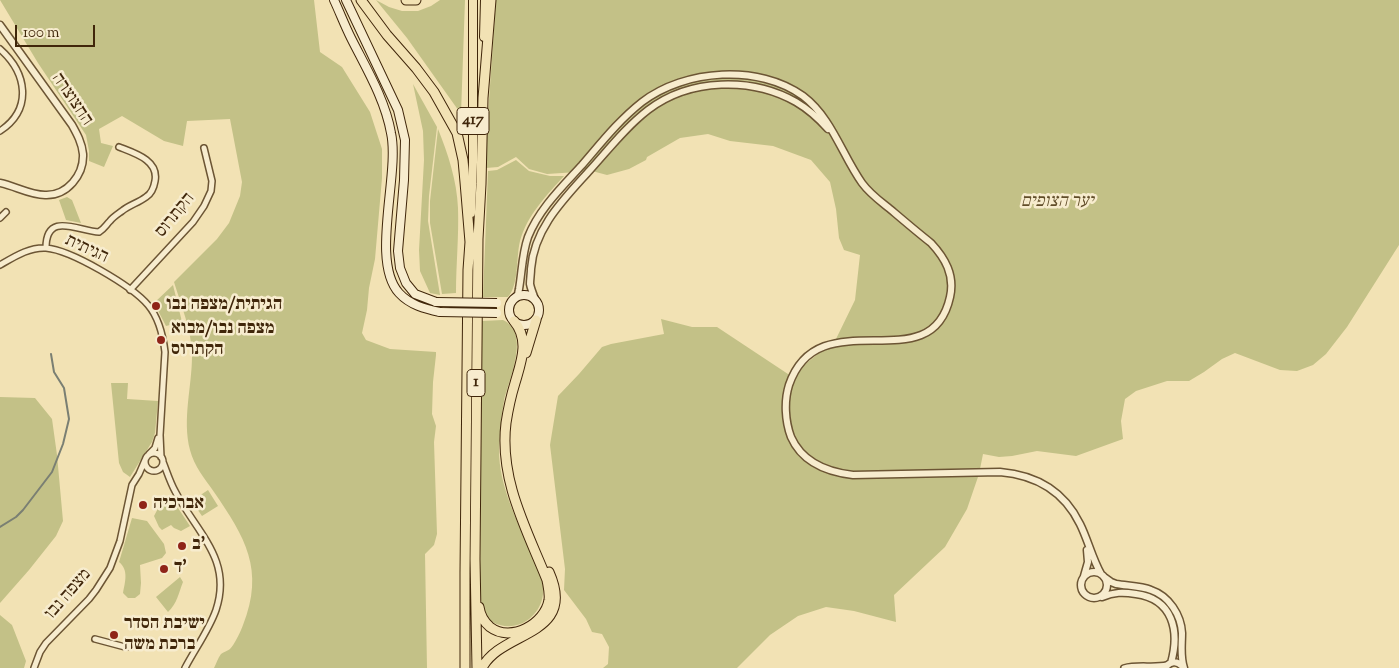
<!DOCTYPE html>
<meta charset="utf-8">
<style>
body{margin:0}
#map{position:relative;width:1399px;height:668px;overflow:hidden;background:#f2e2b4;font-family:"Sorts Mill Goudy",serif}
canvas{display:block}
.scale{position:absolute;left:15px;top:25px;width:80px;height:22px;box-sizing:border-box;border:2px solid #40260a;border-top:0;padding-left:6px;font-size:15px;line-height:18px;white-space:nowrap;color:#40260a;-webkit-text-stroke:4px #f7ecce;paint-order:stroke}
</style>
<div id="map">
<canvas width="1399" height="668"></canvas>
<div class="scale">100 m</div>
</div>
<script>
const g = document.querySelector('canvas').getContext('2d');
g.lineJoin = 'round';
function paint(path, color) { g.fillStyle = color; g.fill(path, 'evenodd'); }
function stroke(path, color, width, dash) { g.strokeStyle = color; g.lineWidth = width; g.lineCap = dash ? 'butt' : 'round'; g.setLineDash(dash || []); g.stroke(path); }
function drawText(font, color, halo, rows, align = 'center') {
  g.font = font + ' "Sorts Mill Goudy","Frank Ruhl Libre",serif'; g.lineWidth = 5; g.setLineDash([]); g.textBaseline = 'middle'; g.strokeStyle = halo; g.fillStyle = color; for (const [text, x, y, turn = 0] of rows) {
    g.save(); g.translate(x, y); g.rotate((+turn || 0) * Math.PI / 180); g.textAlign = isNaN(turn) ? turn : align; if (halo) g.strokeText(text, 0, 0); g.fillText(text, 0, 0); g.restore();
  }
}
const green = new Path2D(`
 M0 0H314L320 52 342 67 370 112 382 149V178L375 259 369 288 367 310 362 333 366 340 390 349 436 352V355L433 382 432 414 436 426 434 442 437 534 434 545 425 554 427 668H214C216 664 218 658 221 654 223 652 228 651 230 649 234 645 241 631 243 625 265 570 245 537 214 492 205 479 194 466 190 450 182 419 192 387 192 356 192 331 181 305 174 282L217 239 229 223 240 196 242 182 230 119 187 121 183 146 164 141 122 116 99 129 101 143 113 146 104 167 89 161V151L86 135 38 63Z
 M376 0 389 7 402 11H418L431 6 440 0H465L461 114 407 38Z
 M496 0H1399V245L1347 327 1326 354 1313 365 1297 371 1280 370 1235 353 1222 359 1204 372 1189 381H1167L1136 391 1125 399 1121 421 1123 439 1076 456 1037 451 1012 456 999 457 983 454 979 474 967 509 945 547 894 595 896 622 854 611 826 607 798 616 770 635 737 668H603L608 664 609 647 602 634 592 632 586 619 564 590 565 569 550 445 558 396 579 374 602 347 611 344 664 334 661 319 692 327H717L791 376 836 339 855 300 860 255 844 250 839 238 836 209 830 182 811 160 773 146 730 141 708 134 680 138 647 157 646 160 629 169 607 175 592 171 547 174 529 169 516 157 498 167 486 168V143Z
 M413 84 437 127 429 196 428 221 440 295 430 293 420 271 419 250 424 160 423 131Z
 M438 129C448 154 457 181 458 208 459 236 456 265 456 293L442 294 430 223V201Z
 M516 160 529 171 550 176H564C547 195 527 215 520 241 516 257 519 285 508 297H483L488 171 497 170Z
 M67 197 72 200 81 223 66 220 59 200Z
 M173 285 182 322 166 326 154 303Z
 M503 320C531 333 509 379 504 401 501 417 500 434 499 450 499 487 518 522 532 555 537 567 545 581 543 594 541 615 520 631 500 625 495 624 490 621 487 617 482 609 481 601 480 592L482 321Z
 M111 383H128L127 399 158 401 155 433 152 442 130 477 123 472 119 463Z
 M0 397 35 398 52 419 57 455 63 521 56 536 29 570 0 603Z
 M208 490 218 506 202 516 195 506 202 502 199 496Z
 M170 496 190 526 181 531 174 528 171 525 162 530 159 527 154 516 162 501Z
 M132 518 147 521 164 544 166 553 162 558 140 565 141 583 140 594 135 598H128L123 593C125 582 129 570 119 562Z
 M180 577 183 582C179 592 177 604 168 612L156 597Z
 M0 615 12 625 26 661 24 668H0Z`);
const stream = new Path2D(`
 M0 527 16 517 23 510 52 472 63 444 69 419 64 388 54 372 51 354`);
const minor = new Path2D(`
 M0 49C27 73 33 109 0 131
 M0 218 6 212
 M46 248C46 211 78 231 99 232 104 229 106 225 110 221 113 217 118 214 122 211 129 205 138 203 146 197 151 194 154 187 155 181 159 160 134 153 119 147
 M0 265C14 257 29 247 46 248 71 250 132 286 148 305 159 318 163 335 165 352L160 435 161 457
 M130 290 193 222 204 206 211 191 212 181 204 148
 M145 462a9 9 0 1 1 18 0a9 9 0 1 1-18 0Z
 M149 454 155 448 158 438
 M163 462C167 472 170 482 175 491 196 532 233 559 216 610 209 630 195 649 185 668
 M95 639 125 647 139 645
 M34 668 40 652 46 643 89 599 96 590 110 568 120 541 132 485 139 474 145 460
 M1124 668C1138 664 1153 668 1167 665`);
const tertiary = new Path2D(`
 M0 25 72 125C77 134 82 143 83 154 84 175 67 196 45 195 30 195 15 186 0 183
 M514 299 518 294 519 289C522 272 522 254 528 237 539 209 562 187 582 165 601 143 619 120 642 102 685 69 759 64 803 96 832 118 842 155 862 183 870 194 880 201 890 209 903 220 917 232 931 243 945 258 955 275 950 297 931 384 819 297 789 385 784 401 785 421 791 437 802 462 827 472 853 475L1000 472C1035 475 1064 491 1080 524 1088 540 1092 558 1101 574
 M535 299C533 294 531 289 530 284 530 279 531 274 531 269 534 228 564 199 590 170 609 149 626 127 648 110 690 78 752 77 796 102 808 109 819 119 828 129
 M1081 585a13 13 0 1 1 26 0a13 13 0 1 1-26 0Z
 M1084 576 1088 562 1087 550
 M1104 577 1111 582 1116 584C1128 586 1141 586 1151 590 1169 596 1181 615 1182 633 1182 645 1180 656 1184 668
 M1102 597C1114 592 1123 592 1136 594 1173 599 1180 631 1171 663
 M1165 668C1170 661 1177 660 1183 667`);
const secondary = new Path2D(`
 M334 0C340 13 345 26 351 38 366 68 385 99 391 133 400 174 370 261 399 293 410 305 425 309 440 312
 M346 0 398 110 405 140 404 180 398 251 400 268 406 283 415 294 436 302
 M509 310a15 15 0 1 1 30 0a15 15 0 1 1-30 0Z`);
const primary = new Path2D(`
 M484 37 485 0
 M471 213 473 162V0`);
const trunk = new Path2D(`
 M361 0 387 35 416 68 434 92 457 133 463 160 465 182 470 242 468 270 465 572V668
 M406 0H416
 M526 353 536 320
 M479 607C480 614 484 622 490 627 511 643 545 624 549 600 550 593 548 586 547 580 527 530 499 480 506 423 508 410 511 396 515 383 521 362 530 340 514 321
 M477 668 475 559 478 239 481 184 483 98 491 0
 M482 668C501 630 578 637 549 572`);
const secondaryBridge = new Path2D(`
 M436 302 497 303
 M440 312 497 313`);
const markers = [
 [156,306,5,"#8f2418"],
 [161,340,5,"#8f2418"],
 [143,505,5,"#8f2418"],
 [182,546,5,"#8f2418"],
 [164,569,5,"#8f2418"],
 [114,635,5,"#8f2418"]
];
const shields = [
 [473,121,32],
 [476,383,18]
];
const shieldNames = [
 ["417",473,121],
 ["1",476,383]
];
const streetNames = [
 ["החצוצרה",71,100,56],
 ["הקתרוס",176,216,-51],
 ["הגיתית",86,250,25],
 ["מצפה נבו",69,595,-49]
];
const parkNames = [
 ["יער הצופים",1057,203]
];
const poiNames = [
 ["הגיתית/מצפה נבו",166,306],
 ["מצפה נבו/מבוא",171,330],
 ["הקתרוס",171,351],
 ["אברכיה",153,505],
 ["ב'",192,546],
 ["ד'",174,569],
 ["ישיבת הסדר",124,625],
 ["ברכת משה",124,646]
];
paint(green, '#c3c187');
stroke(stream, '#7a7f73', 2);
stroke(minor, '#6c5534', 8);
stroke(tertiary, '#6c5534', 9);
stroke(secondary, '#40260a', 10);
stroke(primary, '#40260a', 10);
stroke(trunk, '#40260a', 11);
stroke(minor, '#f7ecce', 5);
stroke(tertiary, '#f7ecce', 6);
stroke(secondary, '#f7ecce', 8);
stroke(primary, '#f2e2b4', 8);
stroke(trunk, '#f2e2b4', 9);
stroke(secondaryBridge, '#40260a', 10, []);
stroke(secondaryBridge, '#f7ecce', 8);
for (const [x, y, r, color] of markers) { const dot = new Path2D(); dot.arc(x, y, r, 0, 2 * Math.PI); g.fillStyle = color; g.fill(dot); stroke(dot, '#f7ecce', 2); }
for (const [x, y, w] of shields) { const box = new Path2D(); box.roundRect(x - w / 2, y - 13.5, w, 27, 4); g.fillStyle = '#f7ecce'; g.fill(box); stroke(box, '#40260a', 1); }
drawText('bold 16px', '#40260a', null, shieldNames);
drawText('18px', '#40260a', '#f7ecce', streetNames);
drawText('italic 18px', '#614d29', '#f7ecce', parkNames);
drawText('bold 18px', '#40260a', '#f7ecce', poiNames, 'left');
</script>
